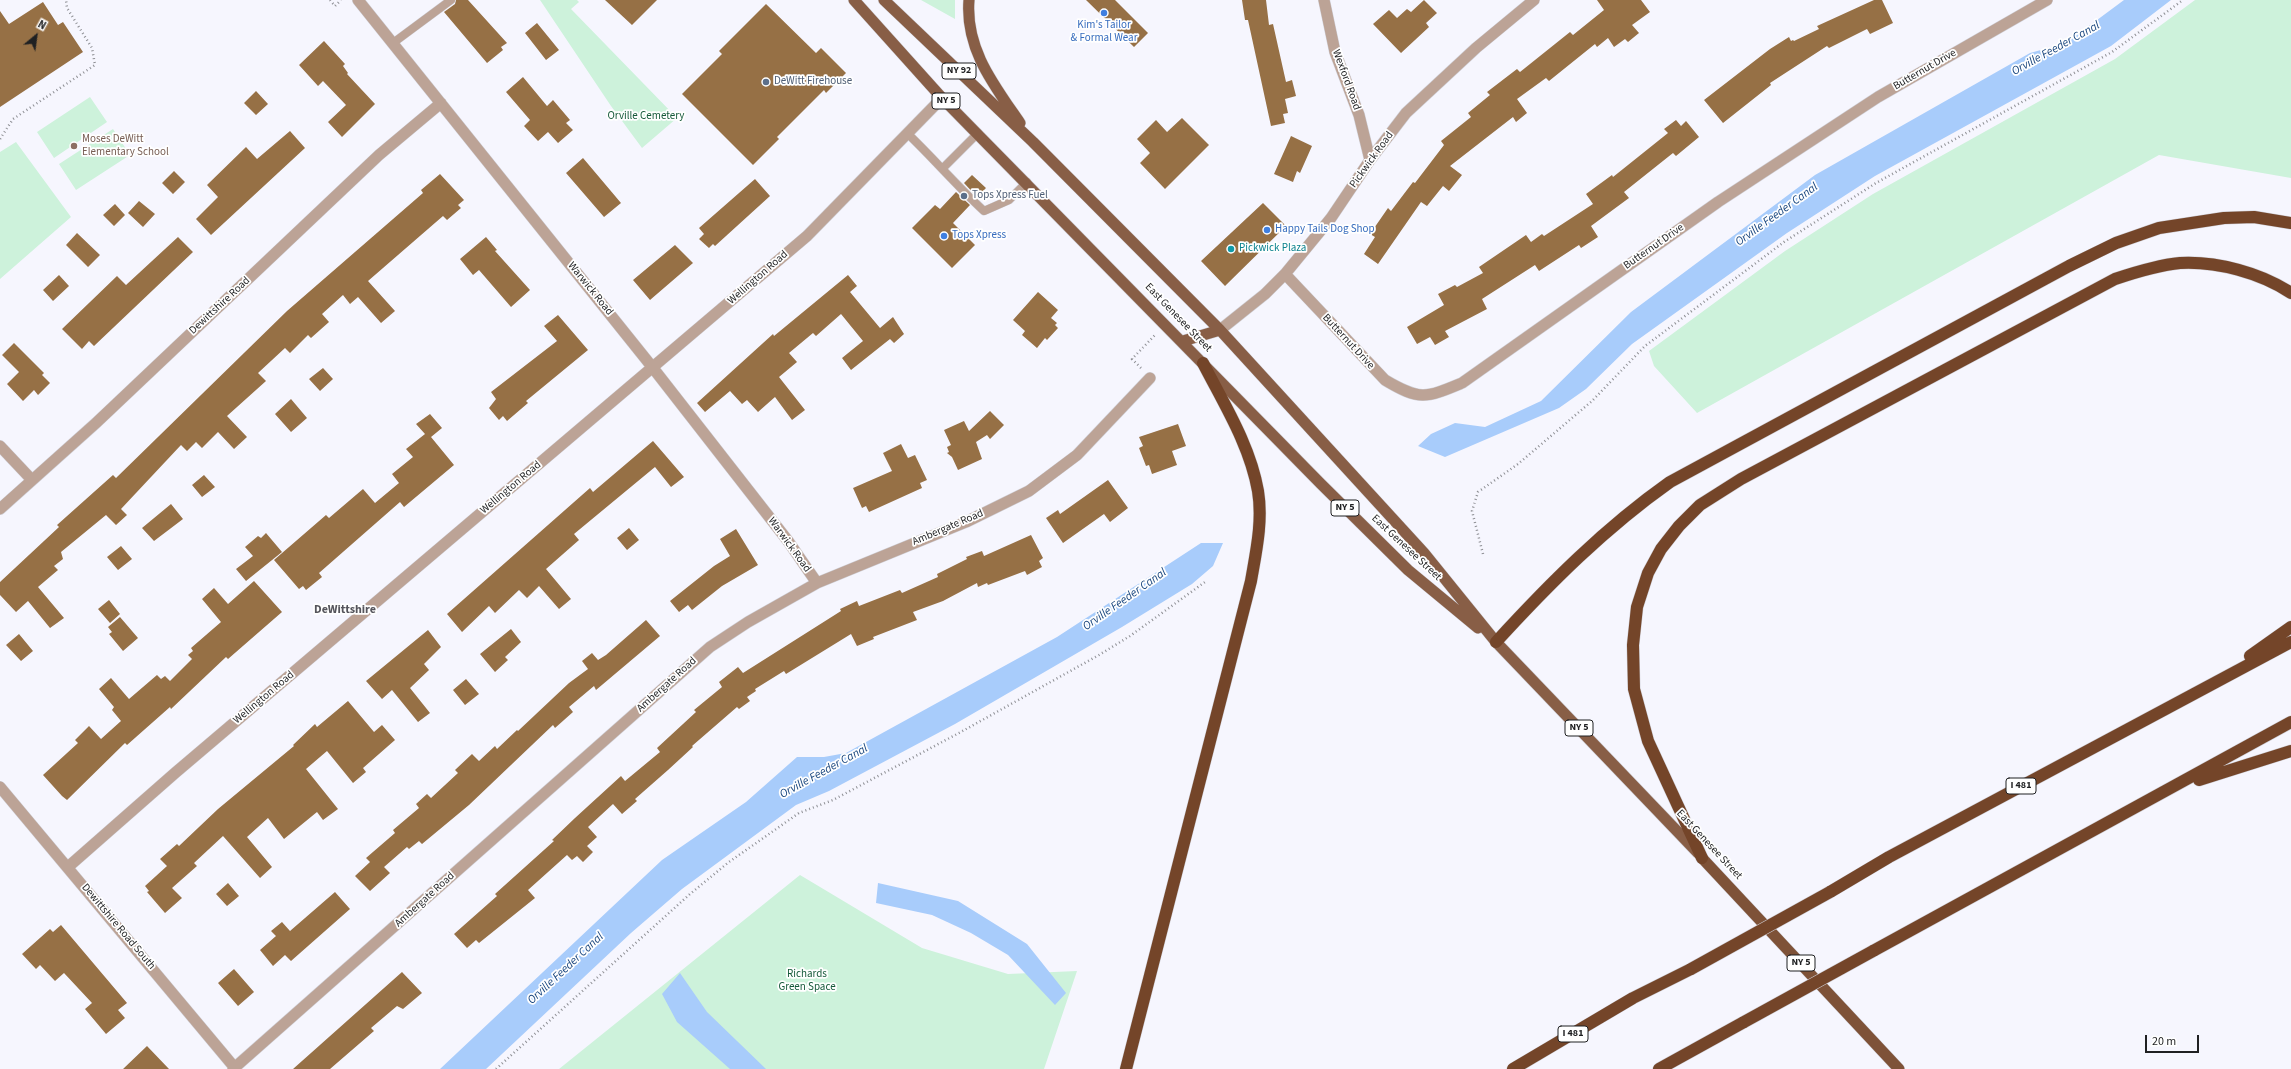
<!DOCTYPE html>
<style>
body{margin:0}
#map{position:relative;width:2291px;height:1069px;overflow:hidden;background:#f6f6fe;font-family:"Source Sans 3",sans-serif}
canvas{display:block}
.north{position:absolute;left:16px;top:16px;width:40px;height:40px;-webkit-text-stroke:3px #fff;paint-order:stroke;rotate:29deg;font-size:11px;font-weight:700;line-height:16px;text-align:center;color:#1f2022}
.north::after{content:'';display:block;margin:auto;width:14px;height:18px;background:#1f2022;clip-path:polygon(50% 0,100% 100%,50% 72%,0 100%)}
.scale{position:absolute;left:2145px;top:1035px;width:54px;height:18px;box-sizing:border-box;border:2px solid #1f2022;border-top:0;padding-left:5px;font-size:12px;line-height:14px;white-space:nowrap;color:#1f2022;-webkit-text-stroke:3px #fff;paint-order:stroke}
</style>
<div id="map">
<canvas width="2291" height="1069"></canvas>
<div class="north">N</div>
<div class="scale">20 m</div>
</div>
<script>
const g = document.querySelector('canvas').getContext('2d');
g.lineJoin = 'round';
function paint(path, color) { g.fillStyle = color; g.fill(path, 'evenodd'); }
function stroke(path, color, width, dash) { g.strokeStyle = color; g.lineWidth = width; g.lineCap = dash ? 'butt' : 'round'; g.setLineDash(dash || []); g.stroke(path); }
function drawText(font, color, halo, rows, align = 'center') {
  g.font = font + ' "Source Sans 3",sans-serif'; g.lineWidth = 3.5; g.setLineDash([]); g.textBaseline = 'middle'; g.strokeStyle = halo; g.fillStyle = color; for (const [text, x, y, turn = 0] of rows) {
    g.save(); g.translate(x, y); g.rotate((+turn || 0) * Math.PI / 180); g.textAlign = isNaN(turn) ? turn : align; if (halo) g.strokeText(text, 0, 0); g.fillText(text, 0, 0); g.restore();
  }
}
const green = new Path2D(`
 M540 0H577L579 2 571 9 677 118 642 148 611 106Z
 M921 0H955V19Z
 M2195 0H2291V178L2159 155 1697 413 1654 366 1649 351 1785 251 1873 194 2115 59Z
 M90 97 107 122 54 158 37 132Z
 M113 129 130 155 76 190 59 164Z
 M16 142 71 217 0 279V152Z
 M800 875 922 948 1008 974 1077 971 1044 1069H559Z`);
const water = new Path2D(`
 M2124 0H2171L2111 46 1875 176 1787 233 1632 344 1586 389 1559 408 1445 457 1418 446 1431 434 1455 423 1485 427 1541 401 1631 312 1815 175 2030 53 2066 43Z
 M1201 543H1223L1213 566 1192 584 1122 627 955 724 829 791 796 805 682 889 631 933 486 1069H440L662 860 746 802 797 757H824L846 753 1057 637Z
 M878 883 958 901 1027 944 1066 993 1055 1005 1008 955 971 933 932 915 876 903Z
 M680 973 707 1012 766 1069H730L677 1022 662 994Z`);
const building = new Path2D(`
 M456 0H468L507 43 501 47 503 50 487 63 444 12 455 4Z
 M605 0H657L632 25Z
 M1086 0H1115L1148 33 1134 47Z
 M1242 0H1266L1269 25 1273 24 1286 82 1292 80 1296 96 1285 99 1288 113 1283 114 1285 123 1271 126 1248 20H1245Z
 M1424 0 1437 13 1426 23 1429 27 1401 53 1373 24 1389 10 1397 18 1407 9 1411 12Z
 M1597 0H1641L1650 12 1632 25 1639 33 1628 42 1625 39 1614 47 1608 38 1597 47 1595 44 1549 81 1546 78 1517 99 1527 113 1516 122 1513 117 1450 166 1462 175 1449 191 1443 186 1427 206 1421 202 1378 264 1364 254 1375 237 1370 234 1388 208 1391 211 1413 182 1415 183 1444 145 1441 141 1471 117 1468 113 1490 95 1487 92 1517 69 1520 72 1570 32 1573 35 1604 10Z
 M1874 0H1882L1893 23 1870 34 1867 29 1829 48 1827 46 1770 83 1771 85 1723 123 1704 100 1770 49 1789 37 1791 41 1793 40 1794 41 1819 29 1817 26Z
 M43 2 58 25 63 22 83 52 0 107V11L9 24Z
 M766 4 816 53 821 48 846 73 826 93 824 90 777 137 779 139 753 165 682 94 722 54 719 51Z
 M537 23 559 50 546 60 525 33Z
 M324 41 345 64 343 66 348 73 347 74 375 104 342 137 328 122 346 105 323 81 318 86 299 65Z
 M523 77 547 106 553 100 570 120 566 123 573 130 558 143 548 132 538 141 524 126 530 120 506 92Z
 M256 91 268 104 256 115 244 103Z
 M1182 118 1209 145 1165 189 1140 163 1150 153 1137 139 1156 120 1167 132Z
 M1676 120 1681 126 1686 121 1699 137 1676 156 1673 153 1624 192 1629 198 1591 226 1598 237 1581 248 1579 245 1539 271 1535 265 1482 299 1487 309 1445 331 1449 337 1435 345 1430 337 1417 344 1407 327 1444 305 1438 294 1455 285 1457 287 1483 273 1479 267 1526 235 1531 242 1542 234 1544 236 1593 204 1586 194 1612 175 1613 177 1668 133 1664 129Z
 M290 131 305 148 211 235 196 219 218 197 207 185 246 147 257 159Z
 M1291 136 1312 146 1300 173 1297 171 1293 182 1274 174Z
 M583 158 621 203 604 217 566 173Z
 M174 171 185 182 173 194 162 183Z
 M440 174 464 200 458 205 461 208 447 220 443 216 368 281 395 311 381 323 358 297 350 304 343 295 322 314 329 322 311 338 308 335 290 353 285 348 258 373 266 381 227 416 247 437 234 449 218 432 202 448 196 442 187 451 181 445 121 509 127 515 116 525 106 515 61 552 63 559 54 566 58 570 38 587 64 618 50 628 28 601 16 612 0 595V582L59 527 57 525 113 475 116 478 287 311 423 193 421 190Z
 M972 175 986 188 977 197 964 183Z
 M755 179 770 196 715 246 713 244 709 248 699 239 704 234 699 228Z
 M956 192 970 205 953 223 975 245 952 268 912 228 935 205 940 209Z
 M139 201 155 214 143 227 128 213Z
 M1263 203 1286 226 1225 286 1201 261Z
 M115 204 125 215 114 226 103 215Z
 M77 233 100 255 88 267 66 245Z
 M178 237 193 252 94 346 89 341 82 349 62 329 117 276 126 285Z
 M486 237 497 250 495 251 530 290 511 307 479 270 473 275 460 259Z
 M675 245 693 263 650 300 633 280Z
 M59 275 69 286 53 301 43 290Z
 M848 275 857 286 850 292 880 328 893 317 904 334 894 343 890 339 851 370 842 358 863 341 841 314 816 336 813 333 789 353 797 362 779 377 805 410 792 420 775 397 758 412 747 400 742 404 730 391 705 412 697 403 773 334 774 336Z
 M1038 292 1058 310 1051 318 1057 323 1055 325 1058 328 1047 340 1045 338 1037 348 1022 335 1025 331 1013 320Z
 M558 315 588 350 526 401 528 403 507 421 503 416 499 420 489 408 496 399 491 392 557 341 544 326Z
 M14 343 44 373 42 375 50 383 38 395 34 390 23 401 7 384 19 372 2 355Z
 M323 368 333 379 320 391 309 379Z
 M291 399 307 418 291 432 275 414Z
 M990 411 1004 425 990 439 987 435 976 442 982 459 958 470 952 457 947 453 949 452 947 447 951 445 944 430 964 421 969 431Z
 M430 414 442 428 431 437 454 465 404 507 400 502 319 573 322 577 306 590 303 586 299 589 274 560 326 515 329 518 363 489 375 503 399 483 392 474 413 457 406 449 425 434 416 424Z
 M1178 424 1186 446 1172 451 1177 465 1152 474 1149 465 1146 466 1139 448 1143 446 1139 437Z
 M653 441 684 477 671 487 655 467 574 534 579 540 546 569 571 599 559 609 539 586 527 598 519 590 495 613 489 606 462 632 447 614 590 488 593 492Z
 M901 444 908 458 915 455 927 480 920 483 922 488 869 512 866 506 862 508 853 488 892 471 883 453Z
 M204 475 215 487 202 497 192 485Z
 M1108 480 1128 508 1110 522 1104 514 1063 543 1046 518 1058 510 1060 514Z
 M171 504 183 519 154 541 142 528Z
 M629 528 639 540 627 550 617 538Z
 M736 529 758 565 722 586 692 610 688 605 679 612 670 601 714 566 730 556 720 539Z
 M266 533 282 552 246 581 236 569 253 556 245 547 258 536 261 538Z
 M1031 535 1043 558 1039 561 1042 567 1027 575 1025 571 988 585 987 583 978 587 977 583 943 601 913 612 917 620 873 637 874 639 857 646 851 634 786 674 784 671 755 689 756 691 747 697 750 701 739 709 737 707 692 746 693 747 668 770 635 799 637 801 622 814 613 804 588 827 597 837 587 846 593 852 583 862 577 856 572 860 567 855 528 890 535 898 479 943 476 940 467 948 454 934 497 896 495 894 554 841 552 840 575 818 621 776 625 781 660 752 657 748 696 712 694 710 722 687 719 682 738 667 743 673 841 611 840 609 857 601 859 606 900 590 902 593 938 577 937 574 967 559 966 557 982 551 984 556Z
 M121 546 132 559 118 570 107 557Z
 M254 581 282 612 228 659 226 657 171 709 170 707 127 745 125 743 67 800 62 796 43 775 78 743 75 740 89 726 101 739 121 721 112 710 114 707 99 689 111 678 129 699 157 675 161 679 165 676 170 681 192 659 188 655 193 651 191 648 221 622 202 599 214 588 228 604Z
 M109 600 120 614 110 623 98 609Z
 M120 617 138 638 123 651 109 634 112 632 108 627Z
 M646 620 660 636 596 690 594 686 569 707 573 712 555 728 553 725 469 805 422 844 419 841 409 849 407 847 384 867 390 873 370 891 355 876 370 862 366 858 395 833 393 830 419 808 416 804 427 794 431 798 458 773 455 770 472 754 479 761 495 746 497 749 517 730 518 731 569 683 588 669 582 661 592 653 598 660 606 655Z
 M511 629 521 642 505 657 508 660 495 672 480 654Z
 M428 630 441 647 424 664 429 670 410 688 430 713 418 722 392 690 382 699 366 681Z
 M19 634 33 651 21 661 6 645Z
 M466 679 479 694 465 705 453 690Z
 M348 701 374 732 382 725 395 740 363 768 366 772 353 783 327 751 306 769 338 809 323 820 317 812 284 839 268 818 247 837 272 867 260 878 223 836 194 863 197 866 172 888 182 898 165 913 147 892 149 891 145 886 167 866 160 859 177 844 179 846 218 809 294 746 293 745 315 724 317 727Z
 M228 883 239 896 227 906 216 894Z
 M335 892 350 909 291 961 285 955 273 966 260 950 276 936 271 931 282 922 290 931Z
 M61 925 127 1003 118 1010 125 1018 106 1034 85 1009 92 1003 64 973 55 981 40 965 36 969 22 954 50 929 53 932Z
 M234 969 254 992 238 1006 218 983Z
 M402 972 422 993 403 1009 397 1006 371 1028 374 1031 330 1069H293Z
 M147 1046 169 1069H123Z`);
const path = new Path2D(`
 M330 0 335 6 341 0
 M0 139 13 119 95 65 92 48 67 8 66 0
 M1141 368 1132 359 1156 334
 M1483 554 1472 511 1478 492 1518 464 1592 401 1645 346 1784 242 1876 183 2112 52 2183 0
 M496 1069 690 894 729 862 799 813 833 800 959 733 1099 655 1130 636 1205 582`);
const service = new Path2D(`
 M393 43 451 0
 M908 134C934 159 957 186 984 211L1009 200 1027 182
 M943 168 978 133`);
const minor = new Path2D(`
 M358 0 653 368 788 541 817 583
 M1324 0 1335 52 1359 115 1370 160
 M1285 274 1385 380C1420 401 1426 398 1462 383L1718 202 1878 97 2047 0
 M1220 330 1265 294 1285 274 1331 218 1370 160 1406 113 1476 48 1534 0
 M0 446 32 480
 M0 509 96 423 379 155 441 103
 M0 787 235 1068
 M68 867 175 773 807 236 942 98
 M233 1069 710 647 748 622 817 583 966 522 1029 491 1077 455 1150 378`);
const primary = new Path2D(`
 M854 0 942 98 1321 484 1408 570 1478 628
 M884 0 1033 142 1220 330 1424 553 1496 642 1698 853
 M969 0C965 49 994 85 1020 123
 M1183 341 1220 330`);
const trunk = new Path2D(`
 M1702 858 1899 1069`);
const motorway = new Path2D(`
 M1496 642C1550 583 1605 528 1670 482L2069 266 2116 243 2159 228 2224 218 2254 217 2291 223
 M2250 656 2291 627
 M2199 780 2291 751
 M1702 858 1648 741 1634 689 1633 645 1637 607 1648 573 1661 549 1679 526 1700 505 1741 479 2115 279C2136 272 2158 265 2180 263 2217 261 2261 273 2291 293
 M1830 892 1889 857 2291 642
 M1873 951 2291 722
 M1126 1069 1251 581C1256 552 1263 521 1258 491 1250 445 1224 404 1203 363
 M1513 1069 1633 998 1691 969
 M1659 1069 1744 1022`);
const motorwayBridge = new Path2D(`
 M1691 969 1830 892
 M1744 1022 1873 951`);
const markers = [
 [1104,13,4,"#3f7fe0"],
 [766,82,4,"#5c6f8a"],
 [74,146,4,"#8d6e63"],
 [964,196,4,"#5c6f8a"],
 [1267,230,4,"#3f7fe0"],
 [944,236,4,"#3f7fe0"],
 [1231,249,4,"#0f9aa8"]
];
const shields = [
 [959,71,34],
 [946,101,28],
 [1345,508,28],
 [1579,728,28],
 [2021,786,30],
 [1801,963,28],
 [1573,1034,30]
];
const shieldNames = [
 ["NY 92",959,71],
 ["NY 5",946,101],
 ["NY 5",1345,508],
 ["NY 5",1579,728],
 ["I 481",2021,786],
 ["NY 5",1801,963],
 ["I 481",1573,1034]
];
const shopNames = [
 ["Kim's Tailor",1104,26,"center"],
 ["& Formal Wear",1104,39,"center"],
 ["Happy Tails Dog Shop",1275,230],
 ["Tops Xpress",952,236]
];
const streetNames = [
 ["Butternut Drive",1925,70,-30],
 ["Wexford Road",1346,80,70],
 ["Pickwick Road",1372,160,-54],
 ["Butternut Drive",1654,247,-35],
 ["Wellington Road",758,278,-41],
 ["Warwick Road",590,289,51],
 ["Dewittshire Road",220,306,-43],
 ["East Genesee Street",1178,318,46],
 ["Butternut Drive",1348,342,47],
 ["Wellington Road",511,488,-40],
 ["Ambergate Road",948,528,-23],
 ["Warwick Road",789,545,54],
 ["East Genesee Street",1406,548,43],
 ["Ambergate Road",667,685,-42],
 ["Wellington Road",264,698,-40],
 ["East Genesee Street",1709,845,47],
 ["Ambergate Road",425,900,-42],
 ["Dewittshire Road South",118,927,50]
];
const serviceNames = [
 ["DeWitt Firehouse",774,82],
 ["Tops Xpress Fuel",972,196]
];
const parkNames = [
 ["Orville Cemetery",646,117],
 ["Richards",807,975],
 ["Green Space",807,988]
];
const educationNames = [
 ["Moses DeWitt",82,140],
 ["Elementary School",82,153]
];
const cultureNames = [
 ["Pickwick Plaza",1239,249]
];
const waterNames = [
 ["Orville Feeder Canal",2056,49,-29],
 ["Orville Feeder Canal",1777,215,-36],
 ["Orville Feeder Canal",1125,600,-35],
 ["Orville Feeder Canal",824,772,-29],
 ["Orville Feeder Canal",566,969,-43]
];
const neighbourhoodNames = [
 ["DeWittshire",345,610]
];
paint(green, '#cdf2db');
paint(water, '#a8ccfb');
paint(building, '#967045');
stroke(service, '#cfcfd6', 9);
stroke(minor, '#cfcfd6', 12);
stroke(primary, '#cfcfd6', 12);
stroke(trunk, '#cfcfd6', 12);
stroke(motorway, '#cfcfd6', 13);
stroke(path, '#8f9095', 2.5, [1, 3]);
stroke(service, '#bca396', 8);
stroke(minor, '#bca396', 11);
stroke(primary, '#885e46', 11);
stroke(trunk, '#7e5238', 11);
stroke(motorway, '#744529', 12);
stroke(motorwayBridge, '#cfcfd6', 13, []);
stroke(motorwayBridge, '#744529', 12);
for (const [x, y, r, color] of markers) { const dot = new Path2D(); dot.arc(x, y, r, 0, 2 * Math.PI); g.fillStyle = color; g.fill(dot); stroke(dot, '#fff', 1.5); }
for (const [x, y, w] of shields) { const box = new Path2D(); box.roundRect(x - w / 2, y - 8, w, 16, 3); g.fillStyle = '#fff'; g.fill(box); stroke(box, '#1f2022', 1); }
drawText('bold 10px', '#1f2022', null, shieldNames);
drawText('11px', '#366cbe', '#fff', shopNames, 'left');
drawText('11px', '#1f2022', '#fff', streetNames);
drawText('11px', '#4e5e75', '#fff', serviceNames, 'left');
drawText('11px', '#155939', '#fff', parkNames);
drawText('11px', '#785e54', '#fff', educationNames, 'left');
drawText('11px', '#0d838f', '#fff', cultureNames, 'left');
drawText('italic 12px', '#1a477f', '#fff', waterNames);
drawText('bold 12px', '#55555c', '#fff', neighbourhoodNames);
</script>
